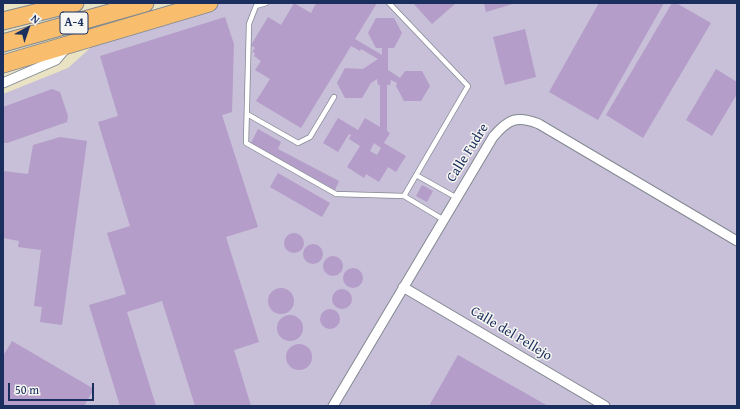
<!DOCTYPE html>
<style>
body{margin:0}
#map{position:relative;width:740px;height:409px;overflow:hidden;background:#e9e3c4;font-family:"Gentium Book Plus",serif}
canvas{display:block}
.frame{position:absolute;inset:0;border:4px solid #1b2f5e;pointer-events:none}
.north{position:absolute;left:8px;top:8px;width:40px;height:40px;-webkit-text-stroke:3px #f6f6f2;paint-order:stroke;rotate:40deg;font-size:11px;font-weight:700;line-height:16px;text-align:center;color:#1b2f5e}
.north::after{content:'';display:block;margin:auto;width:14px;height:18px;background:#1b2f5e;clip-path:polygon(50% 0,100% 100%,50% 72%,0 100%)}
.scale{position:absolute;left:8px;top:383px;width:86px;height:18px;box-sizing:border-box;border:2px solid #1b2f5e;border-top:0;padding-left:5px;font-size:12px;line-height:14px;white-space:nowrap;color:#1b2f5e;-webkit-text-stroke:3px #f6f6f2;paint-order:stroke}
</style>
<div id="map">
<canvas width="740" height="409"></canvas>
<div class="frame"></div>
<div class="north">N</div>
<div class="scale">50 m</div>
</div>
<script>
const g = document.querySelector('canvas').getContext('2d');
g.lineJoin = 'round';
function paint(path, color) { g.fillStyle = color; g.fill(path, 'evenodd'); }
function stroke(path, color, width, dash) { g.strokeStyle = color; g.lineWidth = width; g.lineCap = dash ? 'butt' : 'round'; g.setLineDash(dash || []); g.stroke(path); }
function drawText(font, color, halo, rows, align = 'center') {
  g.font = font + ' "Gentium Book Plus",serif'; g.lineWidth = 3; g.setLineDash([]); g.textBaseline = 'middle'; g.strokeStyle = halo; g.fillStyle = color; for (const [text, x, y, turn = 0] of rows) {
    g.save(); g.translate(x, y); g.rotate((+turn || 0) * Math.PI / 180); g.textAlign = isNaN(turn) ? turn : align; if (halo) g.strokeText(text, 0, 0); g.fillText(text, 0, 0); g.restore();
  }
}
const industrial = new Path2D(`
 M220 3H737V406H3V94L68 68 97 42Z`);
const building = new Path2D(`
 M294 3 311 13 316 3H377L355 39 382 55V48H376L368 33 376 18H394L402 33 394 48H388V70L400 78 405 71H422L430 86 421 101H404L396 86 397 83 391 80 390 85H387V131L390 133 384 143 406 156 396 172 388 167 379 182 366 174 364 178 347 167 360 146 349 139 351 135 349 134 338 152 323 143 338 118 358 130 365 118 380 127V85H378L377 79 371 83 362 98H345L337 83 345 68 363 69 378 59 361 49 360 51 351 46 301 128 256 101 270 79 255 70 261 61 254 56 255 53 252 52 255 48 251 45 268 17 281 25ZM374 143 381 148 377 155 370 151Z
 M413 3H456L432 24Z
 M484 3H516L486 12Z
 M599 3H664L598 120 549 92Z
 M672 3H676L711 23 643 138 606 115Z
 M225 17 234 44 232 112 222 115 258 227 226 237 259 342 234 350 251 406H195L162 301 127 312 156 406H120L89 305 126 294 107 233 130 226 98 122 118 116 100 56Z
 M525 29 536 77 505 85 493 37Z
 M716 69 737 82V94L712 136 686 120Z
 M52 89 60 92 68 116 67 122 7 143H3V107Z
 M258 129 281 142 278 149 339 181 335 190 251 143Z
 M60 137 87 141 62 325 40 322 42 307 34 306 41 250 18 247 19 241 3 238V171L28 174 33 145Z
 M278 173 330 203 322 217 270 187Z
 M422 185 433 191 427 202 416 196Z
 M284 243a10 10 0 1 1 20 0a10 10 0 1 1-20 0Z
 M303 254a10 10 0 1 1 20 0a10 10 0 1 1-20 0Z
 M323 266a10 10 0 1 1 20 0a10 10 0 1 1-20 0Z
 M343 278a10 10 0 1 1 20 0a10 10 0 1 1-20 0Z
 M268 301a13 13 0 1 1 26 0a13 13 0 1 1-26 0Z
 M332 299a10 10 0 1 1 20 0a10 10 0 1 1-20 0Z
 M320 319a10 10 0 1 1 20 0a10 10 0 1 1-20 0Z
 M277 328a13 13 0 1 1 26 0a13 13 0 1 1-26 0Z
 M12 341 94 389 84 406H3V356Z
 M286 357a13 13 0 1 1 26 0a13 13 0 1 1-26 0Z
 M458 355 548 406H429Z`);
const lane = new Path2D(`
 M266 3 256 6 249 24 246 143 336 194 404 196 444 220
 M389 3 468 86 404 196
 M247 114 298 143 310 137 334 97
 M416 175 457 198`);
const street = new Path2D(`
 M3 83 56 60 67 47
 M403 287 605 406
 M333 406 493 137C508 119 517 115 539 124L737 241`);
const highway = new Path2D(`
 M3 21 75 3
 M3 43 145 3
 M3 64 209 3`);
const shields = [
 [74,23,28]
];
const shieldNames = [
 ["A-4",74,23]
];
const streetNames = [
 ["Calle Fudre",468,153,-58],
 ["Calle del Pellejo",511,334,31]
];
paint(industrial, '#c8bfd8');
paint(building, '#b49dc8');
stroke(lane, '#828991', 6);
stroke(street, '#828991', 11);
stroke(highway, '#828991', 19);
stroke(lane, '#fff', 4.5);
stroke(street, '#fff', 9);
stroke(highway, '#f9be6d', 17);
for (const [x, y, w] of shields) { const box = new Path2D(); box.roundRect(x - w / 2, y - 11, w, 22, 3); g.fillStyle = '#f6f6f2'; g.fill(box); stroke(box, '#1b2f5e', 1); }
drawText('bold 13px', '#1b2f5e', null, shieldNames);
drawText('14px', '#1b2f5e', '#f6f6f2', streetNames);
</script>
